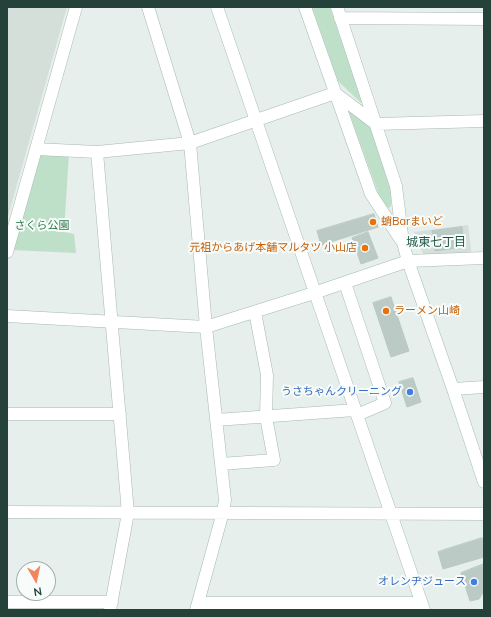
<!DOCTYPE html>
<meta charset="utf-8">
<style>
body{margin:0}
#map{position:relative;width:491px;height:617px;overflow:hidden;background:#e6efeb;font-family:Mulish,sans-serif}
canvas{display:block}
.frame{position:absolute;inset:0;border:8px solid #24423a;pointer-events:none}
.north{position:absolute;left:16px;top:561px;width:40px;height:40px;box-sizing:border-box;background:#f7fbf9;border:1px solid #a3b1ad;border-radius:50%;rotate:171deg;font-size:11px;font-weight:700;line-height:16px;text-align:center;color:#24423a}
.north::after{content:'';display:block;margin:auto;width:14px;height:18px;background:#f4845f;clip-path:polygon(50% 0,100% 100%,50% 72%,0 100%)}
</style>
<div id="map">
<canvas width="491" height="617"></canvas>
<div class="frame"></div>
<div class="north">N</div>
</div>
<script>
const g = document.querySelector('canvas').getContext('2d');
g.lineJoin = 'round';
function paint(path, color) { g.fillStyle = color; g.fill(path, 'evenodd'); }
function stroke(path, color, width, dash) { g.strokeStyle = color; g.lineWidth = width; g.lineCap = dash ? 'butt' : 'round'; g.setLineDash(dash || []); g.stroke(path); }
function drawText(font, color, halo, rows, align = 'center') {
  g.font = font + ' Mulish,"Noto Sans JP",sans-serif'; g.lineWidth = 4; g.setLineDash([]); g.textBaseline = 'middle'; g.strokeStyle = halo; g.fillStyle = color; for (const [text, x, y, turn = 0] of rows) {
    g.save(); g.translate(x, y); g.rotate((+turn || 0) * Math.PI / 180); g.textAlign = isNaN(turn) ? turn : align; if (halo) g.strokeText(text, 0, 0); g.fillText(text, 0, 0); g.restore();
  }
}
const built = new Path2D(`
 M7 7H67L7 220Z
 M468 225 472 257 425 258 414 232Z`);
const green = new Path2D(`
 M312 7H330L362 101 361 103 338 81Z
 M346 104 371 126 392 191 391 206 389 208 387 207 379 195Z
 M38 151 69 153 64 232 74 234 76 253 11 250Z`);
const building = new Path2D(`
 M374 214 378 227 321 245 317 231Z
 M462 227 464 247 435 251 432 231Z
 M368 232 378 258 361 264 352 238Z
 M391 297 409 351 391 357 373 303Z
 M413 378 421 402 407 407 399 382Z
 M482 538 484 544V557L443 569 438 552Z
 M484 564V591L479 599 470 601 461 573Z`);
const minor = new Path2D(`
 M148 7 190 143 206 327 225 500 223 512 196 610
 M217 7 424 610
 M305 7 371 194 401 240
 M337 7 396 186 403 243 408 261 453 389 484 482
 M340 18 484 19
 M36 149 97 152 190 143 335 93 376 124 484 121
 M97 152 128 513 110 610
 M7 252 76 7
 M345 283 385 403 357 415
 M7 316 206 327 314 293 408 261 484 258
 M453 389 484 387
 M7 414H120
 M216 420 355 410
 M221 464 274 460 266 417 267 375 255 312
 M7 512 484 514
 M7 602H112
 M198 603H421`);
const markers = [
 [373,222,4,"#e8710a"],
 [365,248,4,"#e8710a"],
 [386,311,4,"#e8710a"],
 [410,392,4,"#3f7fe0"],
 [474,582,4,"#3f7fe0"]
];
const foodNames = [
 ["蛸Barまいど",381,222],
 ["元祖からあげ本舗マルタツ 小山店",357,248,"right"],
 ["ラーメン山崎",394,311]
];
const parkNames = [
 ["さくら公園",42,226]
];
const shopNames = [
 ["うさちゃんクリーニング",402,392],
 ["オレンヂジュース",466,582]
];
const neighbourhoodNames = [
 ["城東七丁目",436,242]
];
paint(built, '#d4dfda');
paint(green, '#bfe0c8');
paint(building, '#bbcac4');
stroke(building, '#b8c9c2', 1);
stroke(minor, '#a8b8b2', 13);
stroke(minor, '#fff', 12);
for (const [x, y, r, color] of markers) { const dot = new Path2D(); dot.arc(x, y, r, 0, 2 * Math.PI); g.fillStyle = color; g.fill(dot); stroke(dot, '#f7fbf9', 1.5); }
drawText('11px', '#c56008', '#f7fbf9', foodNames, 'left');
drawText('11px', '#2d7a4b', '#f7fbf9', parkNames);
drawText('11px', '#366cbe', '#f7fbf9', shopNames, 'right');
drawText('12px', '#1f5548', '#f7fbf9', neighbourhoodNames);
</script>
